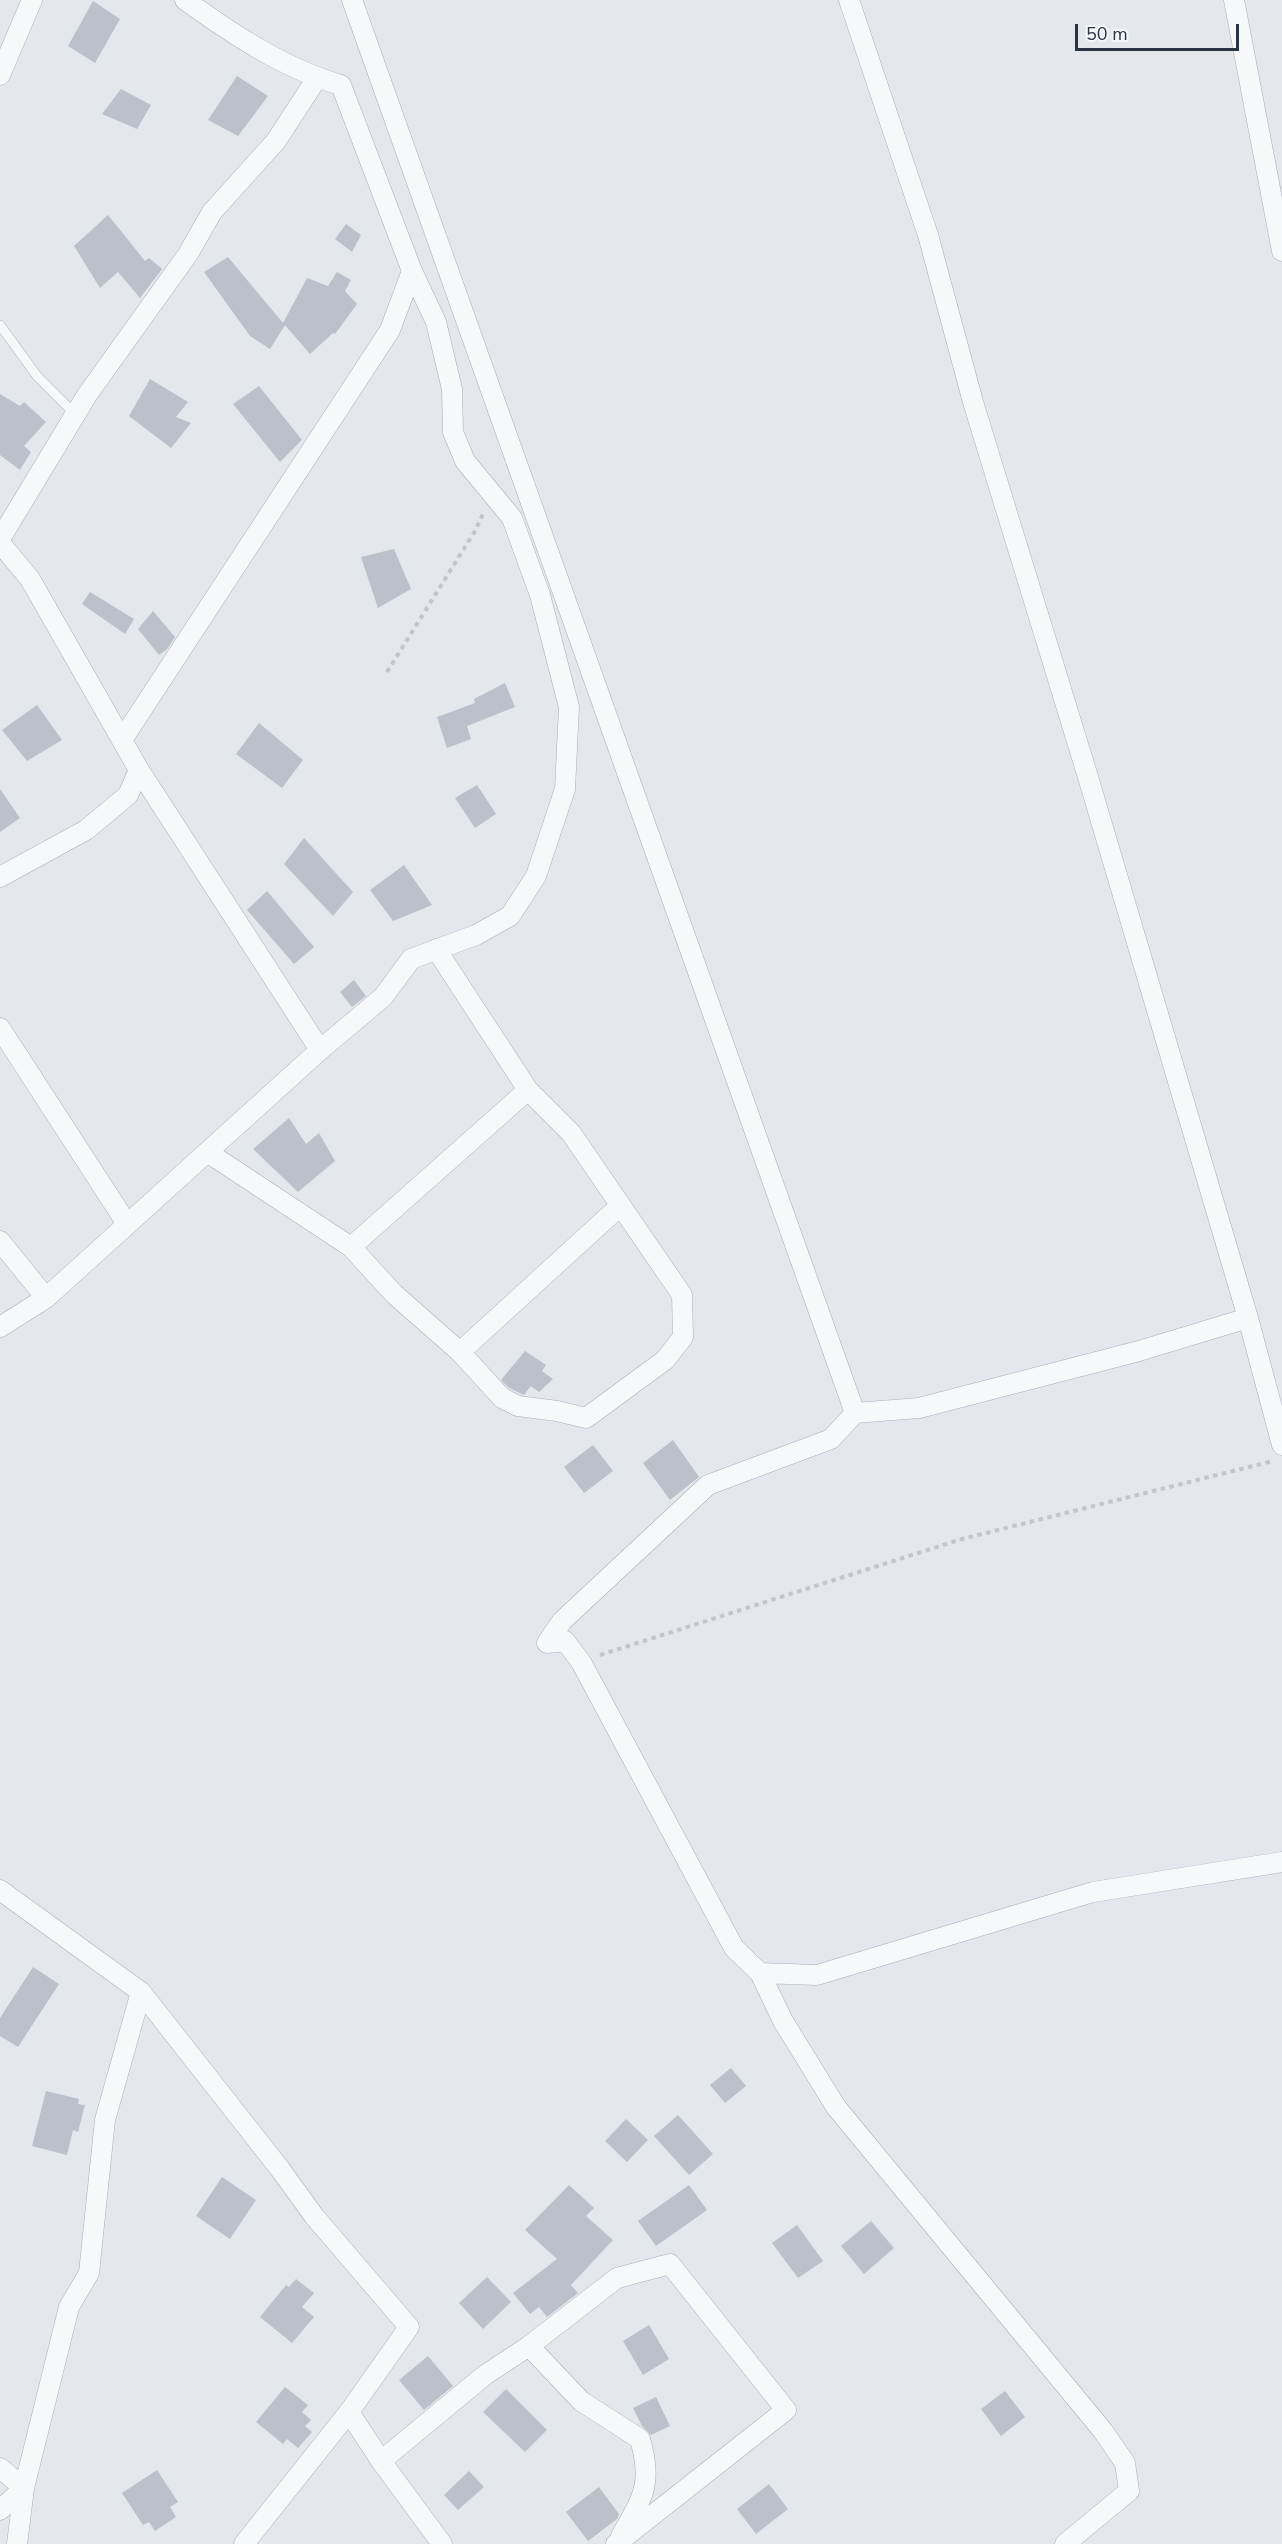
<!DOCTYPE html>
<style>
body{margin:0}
#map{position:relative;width:1282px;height:2544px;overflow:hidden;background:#e4e7ec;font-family:"Nunito Sans",sans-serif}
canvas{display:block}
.scale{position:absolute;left:1075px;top:24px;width:164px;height:27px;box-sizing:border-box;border:3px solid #2b3445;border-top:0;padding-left:8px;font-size:18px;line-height:21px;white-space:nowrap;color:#2b3445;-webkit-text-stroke:4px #f4f6f9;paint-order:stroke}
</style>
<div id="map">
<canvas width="1282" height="2544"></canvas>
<div class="scale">50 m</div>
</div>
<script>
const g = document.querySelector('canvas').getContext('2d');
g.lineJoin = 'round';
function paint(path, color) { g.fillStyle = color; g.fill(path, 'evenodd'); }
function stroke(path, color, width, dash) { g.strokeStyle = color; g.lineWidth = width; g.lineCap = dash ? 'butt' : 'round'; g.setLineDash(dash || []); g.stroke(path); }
const building = new Path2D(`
 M93 1 120 19 95 63 68 46Z
 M237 76 268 96 238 136 208 120Z
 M121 89 151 105 137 129 102 114Z
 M108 215 145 261 149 258 162 269 140 298 118 272 100 288 74 246Z
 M346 224 361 235 352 252 335 239Z
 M228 257 283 323 307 278 328 286 337 272 351 280 345 291 357 304 335 334 333 333 310 354 285 325 270 349 250 336 204 272Z
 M150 379 188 402 176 417 191 423 171 448 129 416Z
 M259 386 302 440 280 462 233 404Z
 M0 394 20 406 24 402 46 422 24 446 31 452 20 470 0 455Z
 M394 549 411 589 378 608 361 557Z
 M90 592 134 619 125 634 82 604Z
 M153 611 175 637 167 649 159 655 138 629Z
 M505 683 515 707 467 726 471 739 447 748 437 717 475 703 474 699Z
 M37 705 62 740 27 761 2 730Z
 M259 723 303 760 282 788 236 754Z
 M477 785 496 814 475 828 455 798Z
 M0 789 20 818 0 832Z
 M304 838 353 892 333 916 284 864Z
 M404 865 432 905 393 921 370 890Z
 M267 891 314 947 294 964 247 910Z
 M354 980 366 996 352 1007 340 992Z
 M289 1118 306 1144 319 1133 335 1161 298 1192 253 1149Z
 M525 1351 546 1365 542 1371 553 1379 539 1392 531 1386 524 1395 509 1388 501 1380Z
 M673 1440 699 1477 670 1500 643 1463Z
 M593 1445 613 1471 584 1493 564 1467Z
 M33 1967 59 1984 18 2047 0 2036V2018Z
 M731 2068 746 2086 725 2103 710 2085Z
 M46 2091 79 2099 78 2104 85 2105 78 2132 73 2130 67 2155 32 2146Z
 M678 2115 713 2154 689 2175 654 2136Z
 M626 2119 648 2140 627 2162 605 2141Z
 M222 2177 256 2200 230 2239 196 2216Z
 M569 2185 594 2208 586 2216 613 2240 571 2285 578 2293 547 2317 539 2307 530 2314 513 2293 557 2259 525 2230Z
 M689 2185 707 2210 656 2246 638 2221Z
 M871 2221 894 2248 864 2274 841 2246Z
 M797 2225 823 2261 798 2278 772 2243Z
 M487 2277 511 2302 483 2329 459 2303Z
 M296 2279 314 2293 302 2307 314 2317 292 2343 260 2317 286 2285 289 2287Z
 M649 2325 669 2359 643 2375 623 2341Z
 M428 2356 453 2386 424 2410 399 2380Z
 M285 2387 308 2405 302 2412 311 2420 305 2426 312 2432 298 2448 287 2439 283 2444 256 2422Z
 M506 2389 547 2430 525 2452 483 2412Z
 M1005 2391 1025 2417 1001 2436 981 2409Z
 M656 2397 670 2426 651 2435 642 2426 633 2408Z
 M157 2470 178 2502 170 2507 176 2517 155 2531 149 2522 143 2525 122 2493Z
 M469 2471 484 2487 458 2510 444 2495Z
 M769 2484 788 2509 756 2534 737 2509Z
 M599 2487 619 2514 617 2519 588 2541 566 2512Z`);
const path = new Path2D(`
 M387 672 475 531 483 514
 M600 1655 962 1539 1273 1461`);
const service = new Path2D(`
 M0 325 37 376 75 414`);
const minor = new Path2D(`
 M352 0 855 1413 831 1439 708 1485 562 1621 547 1643 565 1641 581 1662 734 1948 760 1973 817 1975 1093 1892 1282 1862
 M849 0 928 235 973 402 1088 777 1248 1318 1282 1445
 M1234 0 1282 251
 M0 75 32 0
 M0 539 87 395 188 254 212 212 276 141 317 78
 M0 543 30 579 139 770 320 1050
 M122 740 390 330 412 271
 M0 877 86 830 128 795 139 770
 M0 1028 127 1224
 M207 1152 351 1247 394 1294 460 1352 502 1398 518 1406 557 1411 586 1418 665 1360 683 1337 682 1295 571 1133 528 1090 436 949
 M0 1241 46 1298
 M351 1247 528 1090
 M0 1327 46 1298 320 1050 383 997 411 959 476 935 510 916 536 876 565 789 569 707 540 595 512 518 465 461 453 432 452 389 436 322 412 271 341 85C285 69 232 34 185 0
 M460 1352 620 1206
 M855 1413 919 1408 1139 1351 1248 1318
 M0 1890 141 1992 280 2169 314 2216 409 2327 349 2412 244 2544
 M760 1973 783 2021 836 2107 1103 2431 1125 2463 1129 2491 1065 2544
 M529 2346 581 2401 640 2439C653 2484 643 2497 621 2536
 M349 2412 381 2461 442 2544
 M381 2461 485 2375 529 2346 617 2278 670 2264 786 2410 616 2544
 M0 2468 24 2488 0 2510
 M17 2544 24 2488 69 2307 89 2273 105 2120 141 1992`);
paint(building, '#bbc0ca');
stroke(service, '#a9aeb7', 10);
stroke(minor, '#a9aeb7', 21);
stroke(path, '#c2c5cb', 4, [4.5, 4.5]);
stroke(service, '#f7f8fa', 9);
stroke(minor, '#f7f8fa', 20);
</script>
